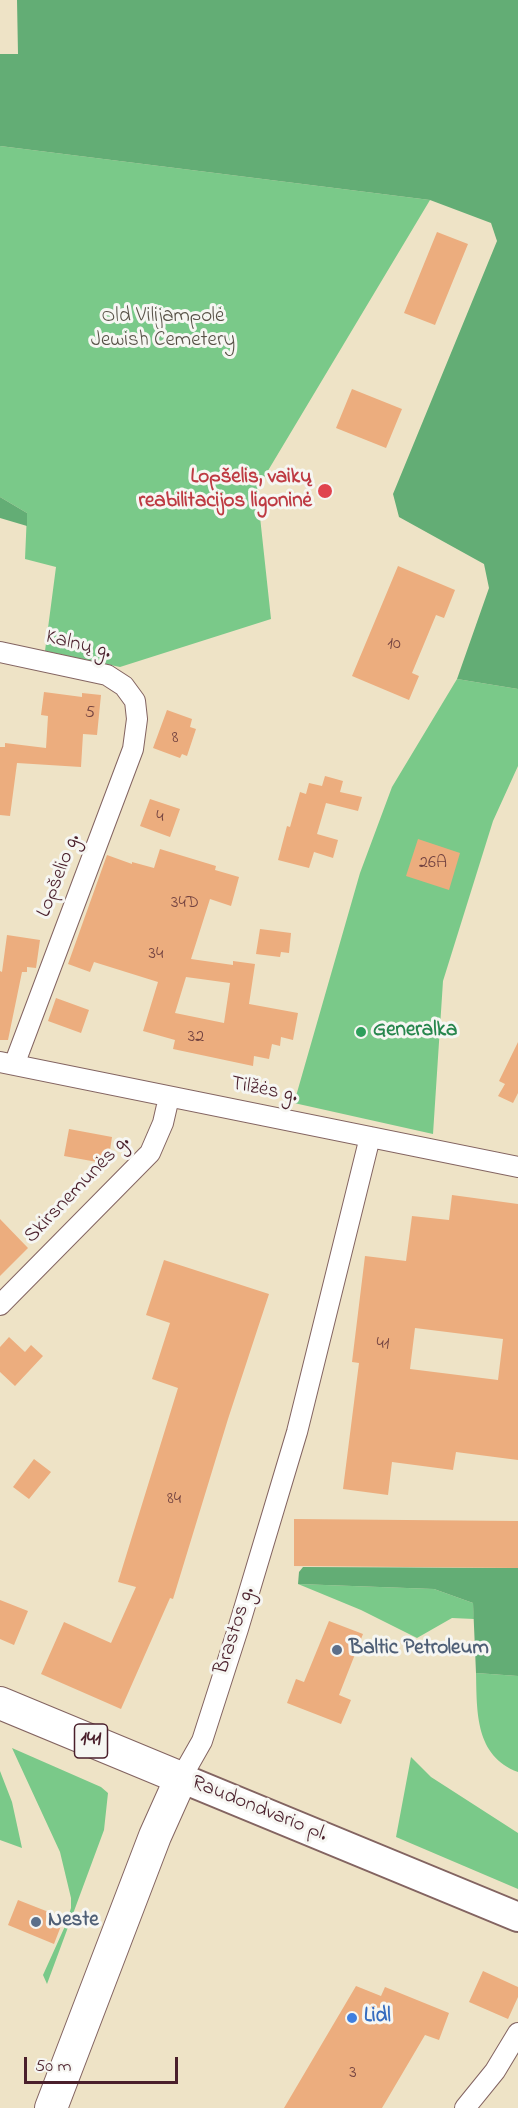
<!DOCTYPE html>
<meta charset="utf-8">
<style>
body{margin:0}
#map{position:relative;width:518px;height:2108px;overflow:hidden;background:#eee3c6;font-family:"Indie Flower",sans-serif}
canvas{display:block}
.scale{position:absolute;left:24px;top:2057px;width:154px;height:27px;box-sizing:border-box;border:3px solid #4a1f2b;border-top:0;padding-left:8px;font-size:18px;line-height:21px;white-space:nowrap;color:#4a1f2b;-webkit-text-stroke:4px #f6f6f2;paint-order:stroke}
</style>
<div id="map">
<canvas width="518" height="2108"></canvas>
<div class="scale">50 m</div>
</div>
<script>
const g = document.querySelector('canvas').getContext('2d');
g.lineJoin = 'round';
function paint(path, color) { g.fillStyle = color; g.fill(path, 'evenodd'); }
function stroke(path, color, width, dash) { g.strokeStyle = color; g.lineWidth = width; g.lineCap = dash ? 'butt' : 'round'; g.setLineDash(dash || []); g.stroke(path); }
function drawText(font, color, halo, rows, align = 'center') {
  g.font = font + ' "Indie Flower",sans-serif'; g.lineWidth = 6; g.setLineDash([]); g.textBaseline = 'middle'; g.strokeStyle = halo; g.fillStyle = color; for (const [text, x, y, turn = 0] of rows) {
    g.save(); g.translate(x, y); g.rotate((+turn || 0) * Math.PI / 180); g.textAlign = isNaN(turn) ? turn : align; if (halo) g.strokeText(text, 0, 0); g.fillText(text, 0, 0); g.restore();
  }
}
const green = new Path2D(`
 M0 146 430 200 257 489 271 619 120 667 45 651 56 567 25 559 27 513 0 497Z
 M457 679 518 689V766L493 821 443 981 433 1134 294 1103 360 873 392 787Z
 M298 1584 434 1589 473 1603 474 1619 452 1618 417 1638 361 1610Z
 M476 1673 518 1676V1772C475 1756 477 1712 476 1673Z
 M12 1748 101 1787 108 1793 104 1830 47 1984 43 1975 66 1924 71 1908V1898L60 1852Z
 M411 1757 431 1777 518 1833V1889L396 1837Z
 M0 1771 12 1802 22 1848 0 1840Z`);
const forest = new Path2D(`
 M17 0H518V689L457 679 489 588 484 564 399 517 393 494 497 241 491 223 430 200 0 146V54H18Z
 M0 497 27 513V526L0 518Z
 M303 1567 518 1568V1676L476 1673 473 1603 434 1589 298 1584 299 1572Z`);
const building = new Path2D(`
 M437 232 468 244 435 325 404 313Z
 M352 389 402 409 386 448 336 428Z
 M398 566 455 590 444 618 436 615 412 673 419 676 409 700 352 676Z
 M44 692 82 697V693L101 695 97 735 83 734 81 767 17 763 10 816 0 815V747H5V743L46 748 48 716 41 715Z
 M167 710 192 719 190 727 196 729 187 756 182 754 180 758 153 748Z
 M325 776 343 781 340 792 362 797 358 811 326 803 317 834 338 840 333 858 314 852 309 868 278 860 287 826 290 827 300 792 306 794 309 783 322 786Z
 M150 799 180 809 170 837 140 826Z
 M418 839 460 853 449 890 406 876Z
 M160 849 216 866 215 870 239 877 231 906 210 899 191 959 233 965V961L255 964 249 1004 298 1013 293 1040 281 1037 280 1046 272 1044 269 1059 254 1056 253 1066 173 1049 175 1040 143 1031 158 982 94 962 90 972 68 964 107 855 132 864V862L154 868ZM186 977 230 983 224 1023 175 1013Z
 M260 929 291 933 289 953 281 952 280 957 256 954Z
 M7 935 40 940 36 968 27 967V972H22L8 1040H0V971L2 972Z
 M56 998 89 1010 81 1033 48 1021Z
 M518 1042V1093L513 1103 498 1096 505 1084 499 1081Z
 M69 1129 112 1137 108 1164 64 1156Z
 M452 1195 518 1204V1460L456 1452 453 1470 392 1462 388 1495 343 1489 359 1363 352 1362 365 1256 406 1261 412 1216 449 1220ZM415 1328 503 1339 498 1380 410 1369Z
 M0 1219 28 1248 0 1276Z
 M164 1260 269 1294 228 1419 173 1599 170 1598 121 1709 41 1674 64 1622 111 1643 136 1587 118 1582 178 1388 152 1379 170 1323 146 1315Z
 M9 1337 25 1352 31 1345 43 1356 15 1386 0 1372V1347Z
 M34 1459 51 1472 29 1499 13 1487Z
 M294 1519 518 1521V1568L294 1566Z
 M0 1600 28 1611 14 1645 0 1639Z
 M329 1621 363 1634 339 1695 351 1700 341 1724 287 1703 296 1679 304 1682Z
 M18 1900 64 1918 54 1944 8 1925Z
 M483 1971 518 1987V1997L508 2019 469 2002Z
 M356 1986 381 1996 385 1987 449 2013 439 2040 425 2035 382 2108H284Z`);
const minor = new Path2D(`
 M0 652 107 675 124 686 135 701 137 719 133 749 14 1065
 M0 1062 518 1167
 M0 1305 150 1153 163 1123 169 1097
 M181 1778 202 1741 238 1629 297 1432 370 1137
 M465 2108 495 2071 518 2033`);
const secondary = new Path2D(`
 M181 1778 518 1917`);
const primary = new Path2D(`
 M0 1703 181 1778 155 1836 51 2108`);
const markers = [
 [325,491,8,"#e0444e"],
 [361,1032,6,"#2e9e5b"],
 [337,1650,6,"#5c6f8a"],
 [36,1922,6,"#5c6f8a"],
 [352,2018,6,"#3f7fe0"]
];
const numberNames = [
 ["10",394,645],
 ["5",90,714],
 ["8",175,739],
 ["4",160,818],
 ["26A",433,864],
 ["34D",185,904],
 ["34",156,955],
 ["32",196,1038],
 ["41",383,1345],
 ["84",174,1500],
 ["3",353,2074]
];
const shields = [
 [91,1741,33]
];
const shieldNames = [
 ["141",91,1741]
];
const parkNames = [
 ["Old Vilijampolė",163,318],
 ["Jewish Cemetery",163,342]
];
const healthNames = [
 ["Lopšelis, vaikų",312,479],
 ["reabilitacijos ligoninė",312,503]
];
const streetNames = [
 ["Kalnų g.",78,646,14],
 ["Lopšelio g.",60,876,-69],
 ["Tilžės g.",264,1091,11],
 ["Skirsnemunės g.",78,1190,-46],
 ["Brastos g.",236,1631,-72],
 ["Raudondvario pl.",259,1810,22]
];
const leisureNames = [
 ["Generalka",373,1032]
];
const serviceNames = [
 ["Baltic Petroleum",349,1650],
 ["Neste",48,1922]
];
const shopNames = [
 ["Lidl",364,2018]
];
paint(green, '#7ac989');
paint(forest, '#63ad75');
paint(building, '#ecad7e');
stroke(minor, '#836461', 22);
stroke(secondary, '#836461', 32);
stroke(primary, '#836461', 34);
stroke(minor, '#fff', 20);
stroke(secondary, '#fff', 28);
stroke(primary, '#fff', 32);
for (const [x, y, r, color] of markers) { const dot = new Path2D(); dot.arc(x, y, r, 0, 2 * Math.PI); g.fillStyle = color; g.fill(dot); stroke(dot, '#f6f6f2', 2); }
drawText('18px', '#724240', null, numberNames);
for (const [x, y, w] of shields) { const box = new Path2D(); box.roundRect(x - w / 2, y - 17, w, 34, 4.5); g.fillStyle = '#f6f6f2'; g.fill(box); stroke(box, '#4a1f2b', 1.5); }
drawText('bold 20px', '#4a1f2b', null, shieldNames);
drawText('21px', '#585247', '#f6f6f2', parkNames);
drawText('bold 21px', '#be3a42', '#f6f6f2', healthNames, 'right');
drawText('21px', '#4a1f2b', '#f6f6f2', streetNames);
drawText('bold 21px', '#27864d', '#f6f6f2', leisureNames, 'left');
drawText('bold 21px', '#4e5e75', '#f6f6f2', serviceNames, 'left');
drawText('bold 21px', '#366cbe', '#f6f6f2', shopNames, 'left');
</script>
